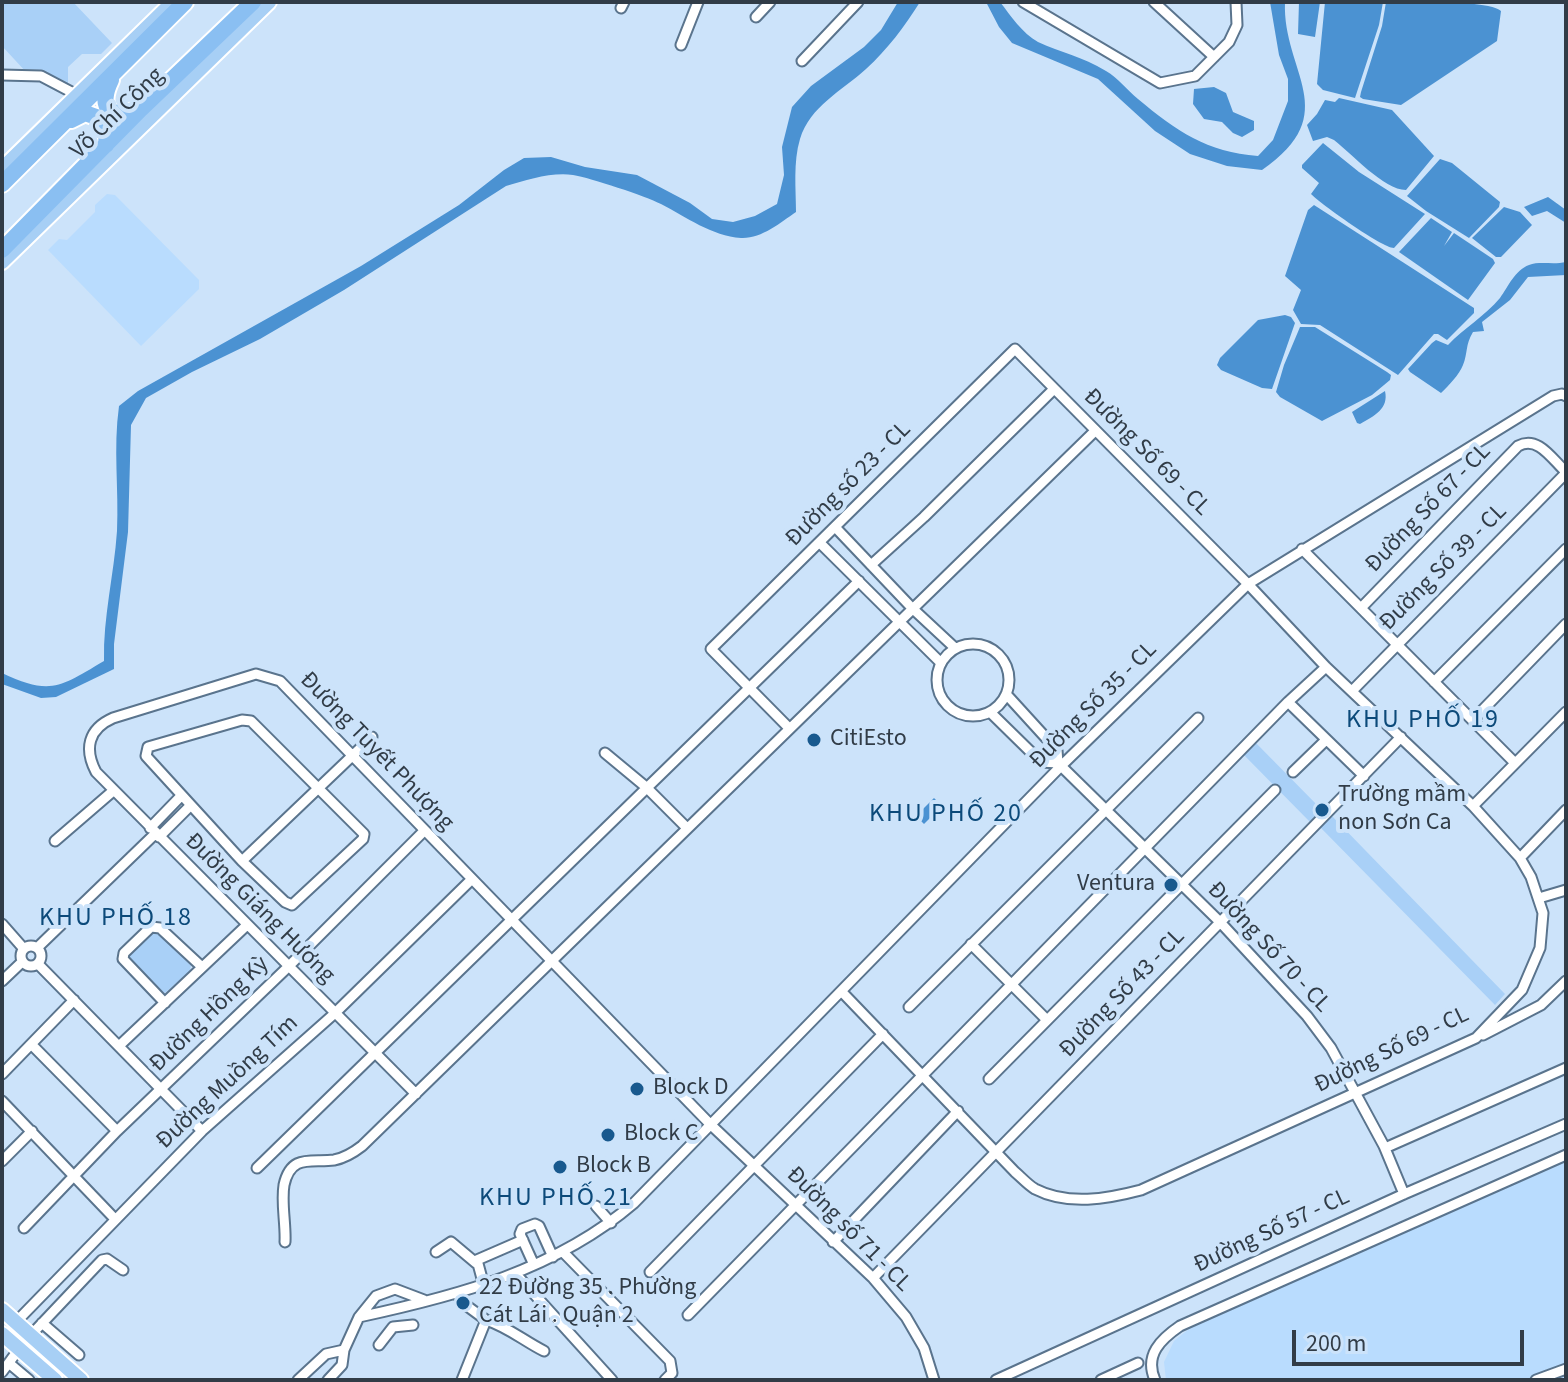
<!DOCTYPE html>
<meta charset="utf-8">
<style>
body{margin:0}
#map{position:relative;width:1568px;height:1382px;overflow:hidden;background:#cce3fa;font-family:"Source Sans 3",sans-serif}
canvas{display:block}
.frame{position:absolute;inset:0;border:4px solid #313c47;pointer-events:none}
.scale{position:absolute;left:1292px;top:1330px;width:232px;height:36px;box-sizing:border-box;border:4px solid #313c47;border-top:0;padding-left:10px;font-size:24px;line-height:28px;white-space:nowrap;color:#313c47;-webkit-text-stroke:6px #cce3fa;paint-order:stroke}
</style>
<div id="map">
<canvas width="1568" height="1382"></canvas>
<div class="frame"></div>
<div class="scale">200 m</div>
</div>
<script>
const g = document.querySelector('canvas').getContext('2d');
g.lineJoin = 'round';
function paint(path, color) { g.fillStyle = color; g.fill(path, 'evenodd'); }
function stroke(path, color, width, dash) { g.strokeStyle = color; g.lineWidth = width; g.lineCap = dash ? 'butt' : 'round'; g.setLineDash(dash || []); g.stroke(path); }
function drawText(font, color, halo, rows, align = 'center') {
  g.font = font + ' "Source Sans 3",sans-serif'; g.lineWidth = 8; g.setLineDash([]); g.textBaseline = 'middle'; g.strokeStyle = halo; g.fillStyle = color; for (const [text, x, y, turn = 0] of rows) {
    g.save(); g.translate(x, y); g.rotate((+turn || 0) * Math.PI / 180); g.textAlign = isNaN(turn) ? turn : align; if (halo) g.strokeText(text, 0, 0); g.fillText(text, 0, 0); g.restore();
  }
}
const built = new Path2D(`
 M107 194 115 195 199 280V289L141 346 48 250 59 239 67 240 95 212V205Z
 M1566 1160V1380H1166L1164 1362 1174 1341 1190 1328Z`);
const green = new Path2D(`
 M2 2H73L112 43 101 54H82L68 67V85L46 74 27 73 2 46Z
 M1254 741 1321 809 1310 822 1242 753Z
 M1330 814 1505 994 1495 1005 1319 826Z
 M157 931 191 965 190 971 165 993 160 991 130 961 129 954 152 932Z`);
const water = new Path2D(`
 M898 2H920C904 27 888 49 866 69 842 91 810 106 800 139 793 162 796 189 796 212 780 223 761 239 741 238 712 236 686 217 661 204 645 196 591 178 573 175 551 172 527 180 506 186L344 290 260 339 192 372 146 398 131 425 128 532 114 644V669L56 697 41 698 2 684V673C51 696 60 687 104 661 103 617 114 575 117 531 119 488 113 449 119 406L138 391 361 266 459 205 504 170 524 158 551 157 585 167 637 175 690 203 712 219 733 222 755 216 777 204 784 175 782 147 792 107 811 86 864 47 881 30Z
 M986 2H1000C1011 16 1022 33 1038 42 1061 53 1082 56 1106 71 1118 78 1127 90 1138 99 1176 131 1207 152 1258 156L1273 140 1288 101V79L1279 55 1270 2H1285C1282 72 1345 113 1262 170L1227 166 1190 154 1155 131 1098 79 1012 43 999 27Z
 M1299 2H1320L1315 37 1298 34Z
 M1325 2H1383L1379 25 1355 98 1323 90 1317 84Z
 M1386 2C1408 2 1489 0 1501 11L1497 41 1401 105 1363 99 1360 97 1361 92 1382 26Z
 M1214 87 1226 93 1233 112 1254 121V130L1242 137 1233 133 1222 122 1204 119 1193 104 1194 89Z
 M1339 98 1392 110 1434 156 1406 190C1384 190 1351 153 1334 140L1327 137 1313 141 1307 125 1317 114 1325 100 1335 102Z
 M1323 143 1359 172 1425 214 1394 248C1382 248 1321 204 1311 194L1319 183 1302 168V165Z
 M1440 159 1452 163 1500 202 1499 207 1469 238 1426 211 1407 196Z
 M1548 197 1566 210V223L1547 211 1532 216 1524 207Z
 M1314 205 1474 308V313L1447 340 1438 334H1434L1398 375 1320 325 1301 324 1293 310 1301 290 1285 276 1308 210Z
 M1504 207 1520 212 1532 225 1501 257H1496L1472 238Z
 M1431 218 1452 232 1444 246 1454 233 1493 259 1495 263 1468 300 1399 252Z
 M1566 262V275L1528 277 1510 300 1482 322 1484 331 1473 332C1465 345 1468 353 1463 365 1459 375 1449 385 1441 393L1410 372 1408 369 1432 343 1436 340 1448 345C1464 328 1485 316 1500 298 1508 287 1515 270 1529 265 1539 261 1554 265 1566 262Z
 M1285 315 1291 317 1295 323 1272 389 1262 388 1221 370 1217 365 1220 358 1258 320Z
 M1300 327H1315L1387 372 1391 375 1390 380 1372 395 1322 421 1280 397 1276 392 1284 365Z
 M1385 391C1389 409 1374 416 1360 424L1357 423 1352 412Z
 M934 798 942 806 924 824 916 816Z`);
const minor = new Path2D(`
 M1023 2 1160 83 1195 76 1229 42 1237 25 1236 2
 M1154 2 1214 57
 M621 8 624 2
 M756 17 770 2
 M681 45 698 2
 M802 61 858 2
 M2 75 41 76 79 96
 M835 527 912 608 955 648
 M820 543 940 662
 M1302 549 1515 763
 M871 565 924 517 1053 390
 M1361 608 1518 446C1538 435 1552 459 1566 472
 M937 680a36 36 0 1 1 72 0a36 36 0 1 1-72 0Z
 M1434 682 1566 549
 M1352 691 1566 473
 M1006 694 1057 750 1058 763 1220 922 1307 1016 1331 1048 1384 1146 1404 1194
 M1288 702 1364 776
 M990 712 1041 762 1058 763
 M242 720 251 721 364 834 363 839 292 905 285 902 242 861 146 756 148 747Z
 M1473 720 1566 624
 M789 728 711 649 1015 349 1248 584 1326 667 1473 806 1520 858 1531 877 1543 913 1540 948 1522 990 1476 1038 1141 1190C1107 1199 1068 1206 1035 1189 1028 1185 1021 1177 1015 1172L842 992
 M605 753 646 787 687 828
 M1293 772 1326 740
 M1473 806 1566 712
 M150 828 181 796
 M159 837 190 806
 M55 841 113 791
 M1520 858 1566 810
 M242 861 372 737
 M1539 898 1566 890
 M2 924 24 949
 M971 944 1047 1020
 M21 956a10 10 0 1 1 20 0a10 10 0 1 1-20 0Z
 M37 948 156 833
 M38 964 202 1131
 M2 981 22 962
 M165 1003 123 959 124 953 151 927 160 928 202 967
 M909 1007 1198 718
 M1483 1035 1541 1005 1566 981
 M32 1045 117 1131
 M120 1045 247 925
 M2 1074 74 1000
 M989 1079 1275 790
 M416 1094 96 772C84 749 88 729 113 718L256 674 280 681 710 1124 873 1278 906 1317 924 1348 934 1380
 M2 1101 114 1218
 M1385 1148 1566 1068
 M2 1161 32 1131
 M257 1168 859 581
 M596 1206 611 1223
 M24 1228 117 1131 288 967 424 831
 M285 1242C286 1224 281 1203 284 1185 291 1153 312 1163 334 1160 345 1158 353 1153 362 1146L1095 431
 M833 1242 958 1111
 M436 1252 451 1242 476 1263
 M563 1252 670 1361 672 1373 665 1380
 M534 1265 520 1234 522 1229 535 1224 539 1226 553 1257
 M650 1272 883 1034
 M515 1273 612 1380
 M873 1278 1401 737
 M484 1286 477 1260 523 1240
 M458 1295 463 1303 486 1320 462 1380
 M688 1315 1288 702 1326 667
 M359 1317C457 1296 556 1270 634 1203L1061 766 1248 584 1553 396 1562 394 1566 396
 M486 1320C508 1327 524 1341 544 1351
 M16 1322 202 1131 334 1014 472 879
 M42 1323 79 1355
 M31 1335 102 1260 107 1259 123 1270
 M379 1345 393 1327 413 1325
 M10 1364 29 1380
 M2 1372 16 1353
 M298 1380 326 1354 344 1350
 M328 1380 342 1365 344 1350 359 1317 376 1296 395 1289 424 1300
 M996 1380 1404 1194 1566 1124
 M1101 1380 1138 1363
 M1155 1380C1144 1355 1161 1339 1180 1326L1566 1155
 M1536 1380 1566 1369`);
const primary = new Path2D(`
 M2 169 173 2
 M2 262 269 2
 M2 1310 81 1380
 M2 1334 55 1380`);
const trunk = new Path2D(`
 M111 80C97 109 111 120 139 109
 M71 120 85 113 99 118 107 131 106 145
 M2 184 185 2
 M2 250 141 109 253 2`);
const markers = [
 [814,740,8,"#18598e"],
 [1322,810,8,"#18598e"],
 [1171,885,8,"#18598e"],
 [637,1089,8,"#18598e"],
 [608,1135,8,"#18598e"],
 [560,1167,8,"#18598e"],
 [463,1303,8,"#18598e"]
];
const streetNames = [
 ["Võ Chí Công",118,114,-44],
 ["Đường Số 69 - CL",1146,453,45],
 ["Đường số 23 - CL",849,485,-45],
 ["Đường Số 67 - CL",1429,509,-46],
 ["Đường Số 39 - CL",1444,568,-45],
 ["Đường Số 35 - CL",1094,706,-45],
 ["Đường Tuyết Phượng",376,752,46],
 ["Đường Giáng Hương",259,909,45],
 ["Đường Số 70 - CL",1268,948,47],
 ["Đường Số 43 - CL",1123,994,-46],
 ["Đường Hồng Kỳ",210,1015,-44],
 ["Đường Số 69 - CL",1392,1051,-26],
 ["Đường Muồng Tím",228,1083,-43],
 ["Đường số 71 - CL",848,1230,45],
 ["Đường Số 57 - CL",1272,1232,-25]
];
const poiNames = [
 ["CitiEsto",830,740],
 ["Trường mầm",1338,796],
 ["non Sơn Ca",1338,824],
 ["Ventura",1155,885,"right"],
 ["Block D",653,1089],
 ["Block C",624,1135],
 ["Block B",576,1167],
 ["22 Đường 35 . Phường",479,1289],
 ["Cát Lái . Quận 2",479,1317]
];
const neighbourhoodNames = [
 ["KHU PHỐ 19",1423,721],
 ["KHU PHỐ 20",946,815],
 ["KHU PHỐ 18",116,919],
 ["KHU PHỐ 21",556,1199]
];
paint(built, '#b9dcfe');
paint(green, '#a9d0f7');
paint(water, '#4b92d2');
stroke(minor, '#5a748d', 13);
stroke(primary, '#fff', 18);
stroke(trunk, '#fff', 20);
stroke(minor, '#fff', 9);
stroke(primary, '#a7cff5', 14);
stroke(trunk, '#8abff2', 16);
for (const [x, y, r, color] of markers) { const dot = new Path2D(); dot.arc(x, y, r, 0, 2 * Math.PI); g.fillStyle = color; g.fill(dot); stroke(dot, '#cce3fa', 3); }
drawText('24px', '#313c47', '#cce3fa', streetNames);
drawText('24px', '#313c47', '#cce3fa', poiNames, 'left');
g.letterSpacing = '2px';
drawText('26px', '#0c4a7a', '#cce3fa', neighbourhoodNames);
g.letterSpacing = '0px';
</script>
